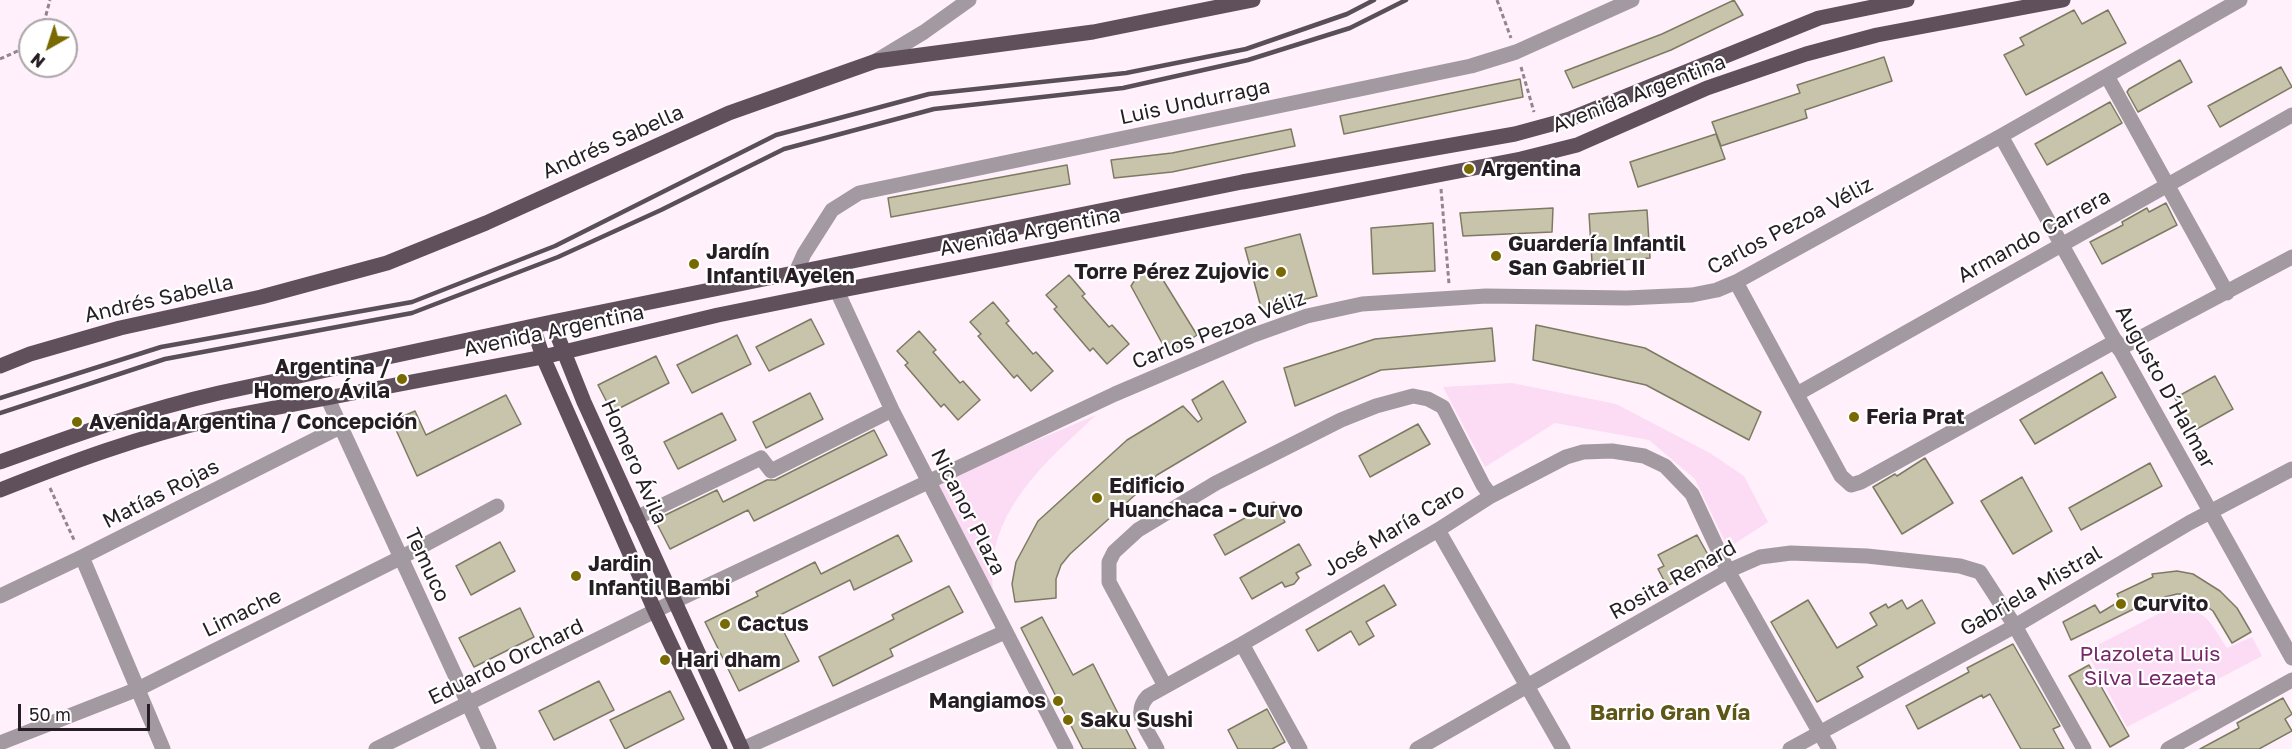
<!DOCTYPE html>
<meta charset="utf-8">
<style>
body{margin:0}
#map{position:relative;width:2292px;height:749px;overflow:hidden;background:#fff0fb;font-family:"Golos Text",sans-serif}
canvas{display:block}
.north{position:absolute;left:18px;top:18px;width:60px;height:60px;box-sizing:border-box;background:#fff;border:2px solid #a8a5a7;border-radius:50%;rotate:219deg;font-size:16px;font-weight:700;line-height:24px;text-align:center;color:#261e24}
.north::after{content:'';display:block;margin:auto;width:21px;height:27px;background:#786900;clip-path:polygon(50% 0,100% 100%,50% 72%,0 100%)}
.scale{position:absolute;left:18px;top:704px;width:132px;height:27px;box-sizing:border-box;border:3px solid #261e24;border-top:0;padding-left:8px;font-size:18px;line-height:21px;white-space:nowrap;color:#261e24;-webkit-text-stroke:4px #fff;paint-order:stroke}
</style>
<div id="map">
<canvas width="2292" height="749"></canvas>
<div class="north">N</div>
<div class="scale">50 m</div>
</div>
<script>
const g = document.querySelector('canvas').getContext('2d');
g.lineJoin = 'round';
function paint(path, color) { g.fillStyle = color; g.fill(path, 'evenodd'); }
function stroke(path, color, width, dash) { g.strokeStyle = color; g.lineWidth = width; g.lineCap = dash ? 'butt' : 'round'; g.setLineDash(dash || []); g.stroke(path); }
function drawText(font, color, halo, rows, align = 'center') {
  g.font = font + ' "Golos Text",sans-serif'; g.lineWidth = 4.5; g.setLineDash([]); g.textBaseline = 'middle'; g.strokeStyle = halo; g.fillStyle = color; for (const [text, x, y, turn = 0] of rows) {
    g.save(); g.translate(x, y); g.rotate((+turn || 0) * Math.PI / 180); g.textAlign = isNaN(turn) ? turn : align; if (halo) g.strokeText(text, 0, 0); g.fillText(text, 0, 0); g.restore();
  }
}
const green = new Path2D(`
 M1512 383 1616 404 1710 453 1744 476 1768 522 1728 548 1695 479 1649 440 1555 423 1485 467 1443 387Z
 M1096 415C1054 455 1001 498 993 560 991 573 993 588 994 602L935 487 941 481Z
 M2177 608C2208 609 2211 625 2227 648L2252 637 2262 656 2127 727 2086 651 2160 613Z`);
const building = new Path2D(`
 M1734 0 1743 15 1671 50 1573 88 1565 71 1662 34Z
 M2074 10 2082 24 2108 10 2126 43 2026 95 2004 55 2024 45 2020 38Z
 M1884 57 1892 81 1805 110 1807 118 1721 146 1712 122 1800 93 1797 85Z
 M2180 60 2192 82 2138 112 2127 92 2129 89Z
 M2281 67 2292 87 2220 127 2208 106Z
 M1520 79 1523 97 1344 134 1340 116Z
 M2110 102 2122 123 2047 165 2035 144Z
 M1291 129 1295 146 1172 172 1114 178 1111 160 1172 153Z
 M1716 134 1725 159 1638 187 1630 162Z
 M1067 165 1070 184 891 217 888 198Z
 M2166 203 2177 225 2102 264 2090 242 2123 225 2122 222 2147 208 2149 212Z
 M1553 208 1552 232 1463 236 1460 213Z
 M1647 210 1650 258 1592 262 1589 214Z
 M1433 223 1435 271 1373 274 1371 228Z
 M1300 234 1317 296 1262 311 1245 248Z
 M1155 267 1197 335 1175 350 1162 343 1131 286 1138 275Z
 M1069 275 1085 294 1082 296 1109 327 1112 325 1129 344 1107 364 1093 348 1090 351 1054 309 1057 307 1046 295Z
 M993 302 1009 321 1006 323 1033 354 1036 352 1053 371 1031 391 1017 375 1014 378 978 336 981 334 970 322Z
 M811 319 824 344 769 371 756 347Z
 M1536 325 1645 348 1761 412 1749 440 1646 385 1533 360Z
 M1492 328 1495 361 1381 370 1295 406 1284 368 1375 339Z
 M919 331 936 350 933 352 960 383 963 381 980 400 958 420 944 404 941 407 905 365 908 363 897 351Z
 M737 335 751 364 692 393 677 365Z
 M656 356 669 383 612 412 598 385Z
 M2102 372 2116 397 2035 444 2020 420Z
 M2215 376 2233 409 2193 431 2175 398Z
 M1223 381 1246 422 1157 475 1070 554 1061 565 1056 579V598L1015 602 1012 584 1016 562 1038 521 1127 440 1183 406 1198 422 1202 419 1192 400Z
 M810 393 823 419 766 448 753 422Z
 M506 395 521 424 417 476 392 421 415 411 426 435Z
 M722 413 736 440 678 469 664 442Z
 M1418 424 1430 444 1370 477 1359 456Z
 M874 430 887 455 754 521 748 510 670 549 655 520 717 490 723 502 767 480H775Z
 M1925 458 1953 503 1902 534 1873 487 1895 474 1897 476Z
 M2150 463 2162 486 2081 530 2069 508Z
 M2022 477 2052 531 2013 554 1981 501Z
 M1274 502 1285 522 1225 555 1214 535Z
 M898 535 912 561 854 590 850 580 776 617 799 661 739 691 705 622 758 596 756 592 815 562 821 574Z
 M1697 535 1712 562 1667 586 1658 569 1664 566 1658 555Z
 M500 542 515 571 471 595 456 566Z
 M1299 544 1311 565 1296 573 1299 578 1294 584 1285 587 1282 582 1252 599 1240 578Z
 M2177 571 2193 574 2220 591 2237 608 2251 632 2232 643 2213 611 2199 601 2184 594H2177L2152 600 2071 640 2063 622 2095 605 2100 613 2120 601 2117 594 2153 577 2152 574Z
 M1384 585 1396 605 1366 622 1374 636 1359 645 1351 631 1318 651 1306 630Z
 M949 586 963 612 890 649 893 656 833 686 819 657 894 619 892 615Z
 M1808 600 1837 648 1877 625 1870 613 1886 604 1888 608 1902 600 1907 609 1922 600 1935 623 1857 667 1863 677 1817 702 1771 622Z
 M520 608 534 637 474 667 459 638Z
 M1042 617 1073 675 1093 664 1136 749H1083L1021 628Z
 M2013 644 2060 726 2053 729 2064 749H2021L1990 694 1983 698 1982 695 1918 729 1906 706 1969 672 1967 668Z
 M2089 665 2129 736 2110 747 2069 676Z
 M599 681 614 710 554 740 539 711Z
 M670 691 684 719 625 749 610 720Z
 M2283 698 2292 714 2285 719 2292 731 2259 749H2200L2239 728 2237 723Z
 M1267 709 1285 742 1272 749H1238L1228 730Z`);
const path = new Path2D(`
 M1497 0 1511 38
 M42 30 50 0
 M0 59 22 49 30 41
 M1521 67 1534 112
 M1441 189 1449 284
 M50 488 75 542`);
const minor = new Path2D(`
 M876 61 924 32 969 0
 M2107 76 2227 293
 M2001 136 2292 658
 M796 272 804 254 832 210 859 193 1471 66 1516 52 1632 0
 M1736 282 1841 476 1851 485 1861 482 2116 341
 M837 291 892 410 1066 749
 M2119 349 2292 257
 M1797 394 2292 115
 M328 399 489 749
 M636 518 761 458 771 471 892 410
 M1438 530 1563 749
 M82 557 163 749
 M0 596 82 557 340 427
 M1242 644 1300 749
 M1165 686 1109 582V562L1114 552 1138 530 1216 483 1341 420 1376 406 1413 396 1428 399 1443 407 1483 485 1491 496
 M0 743 138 689 400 558 497 506
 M376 749 675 601 1115 394 1251 336 1307 316 1362 304 1486 296 1627 298 1692 295 1717 290 1736 282 2001 136 2240 0
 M742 749 1005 632
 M1157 749C1148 730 1131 714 1148 696L1242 644 1438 530 1491 496 1566 457 1583 452 1612 451 1644 456 1665 466 1692 494 1728 571 1829 749
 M1417 749 1728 571 1760 557 1791 553 1867 556 1960 566 1980 572 2015 626 2084 749
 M1790 749 2015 626 2189 523 2292 469
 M2168 749 2292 680`);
const major = new Path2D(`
 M552 322 584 402 742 749
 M533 327 543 357 655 611 720 749
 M0 366 30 354 120 328 261 297 387 263 486 223 729 113 876 61 1093 32 1253 0
 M0 462C72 436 144 410 219 393L552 322 1242 182 1515 134 1570 119 1819 18 1907 0
 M0 490C71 462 141 436 216 419L543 357 718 315 837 291 1521 159 1577 145 1707 88 1806 54 1877 35 2063 0`);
const rail = new Path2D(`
 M0 398 161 347 412 302 555 246 776 135 929 94 1126 73 1246 49 1347 14 1374 0
 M0 413 165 359 412 313 558 257 661 210 784 149 934 109 1123 88 1248 60 1350 28 1406 0`);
const markers = [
 [1469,169,6,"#786900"],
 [1496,256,6,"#786900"],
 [694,264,6,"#786900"],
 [1281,272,6,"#786900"],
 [402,379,6,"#786900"],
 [1854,417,6,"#786900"],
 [77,422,6,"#786900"],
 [1097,498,6,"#786900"],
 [576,576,6,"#786900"],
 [2121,604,6,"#786900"],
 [725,624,6,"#786900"],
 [665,660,6,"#786900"],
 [1058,701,6,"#786900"],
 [1068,720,6,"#786900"]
];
const streetNames = [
 ["Avenida Argentina",1639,94,-21],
 ["Luis Undurraga",1195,102,-12],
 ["Andrés Sabella",613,142,-24],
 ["Carlos Pezoa Véliz",1790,226,-28],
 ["Avenida Argentina",1030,232,-11],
 ["Armando Carrera",2034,236,-29],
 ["Andrés Sabella",159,299,-13],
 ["Carlos Pezoa Véliz",1219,330,-21],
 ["Avenida Argentina",554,331,-12],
 ["Augusto D´Halmar",2165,387,61],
 ["Homero Ávila",634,462,66],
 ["Matías Rojas",161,494,-27],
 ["Nicanor Plaza",968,512,63],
 ["José María Caro",1394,530,-31],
 ["Temuco",427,565,65],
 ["Rosita Renard",1673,580,-29],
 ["Gabriela Mistral",2031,591,-30],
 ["Limache",242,613,-26],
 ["Eduardo Orchard",506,662,-26]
];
const poiNames = [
 ["Argentina",1481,169],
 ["Guardería Infantil",1508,244],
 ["San Gabriel II",1508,268],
 ["Jardín",706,252],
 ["Infantil Ayelen",706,276],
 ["Torre Pérez Zujovic",1269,272,"right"],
 ["Argentina /",390,367,"right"],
 ["Homero Ávila",390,391,"right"],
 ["Feria Prat",1866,417],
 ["Avenida Argentina / Concepción",89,422],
 ["Edificio",1109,486],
 ["Huanchaca - Curvo",1109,510],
 ["Jardin",588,564],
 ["Infantil Bambi",588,588],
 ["Curvito",2133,604],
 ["Cactus",737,624],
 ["Hari dham",677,660],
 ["Mangiamos",1046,701,"right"],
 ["Saku Sushi",1080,720]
];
const parkNames = [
 ["Plazoleta Luis",2150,654],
 ["Silva Lezaeta",2150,678]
];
const neighbourhoodNames = [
 ["Barrio Gran Vía",1670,713]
];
paint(green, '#fcdcf4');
paint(building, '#c7c4ab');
stroke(building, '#7d7a63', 1.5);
stroke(path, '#91868e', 3, [4.5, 3]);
stroke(minor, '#a399a1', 15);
stroke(major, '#60505c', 15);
stroke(rail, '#595057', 4.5);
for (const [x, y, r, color] of markers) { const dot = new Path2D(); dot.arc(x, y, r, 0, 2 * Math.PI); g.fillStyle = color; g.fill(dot); stroke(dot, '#fff', 2); }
drawText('21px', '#261e24', '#fff', streetNames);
drawText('bold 21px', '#261e24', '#fff', poiNames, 'left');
drawText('21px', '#77266a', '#fff', parkNames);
drawText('bold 22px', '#60561a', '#fff', neighbourhoodNames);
</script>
